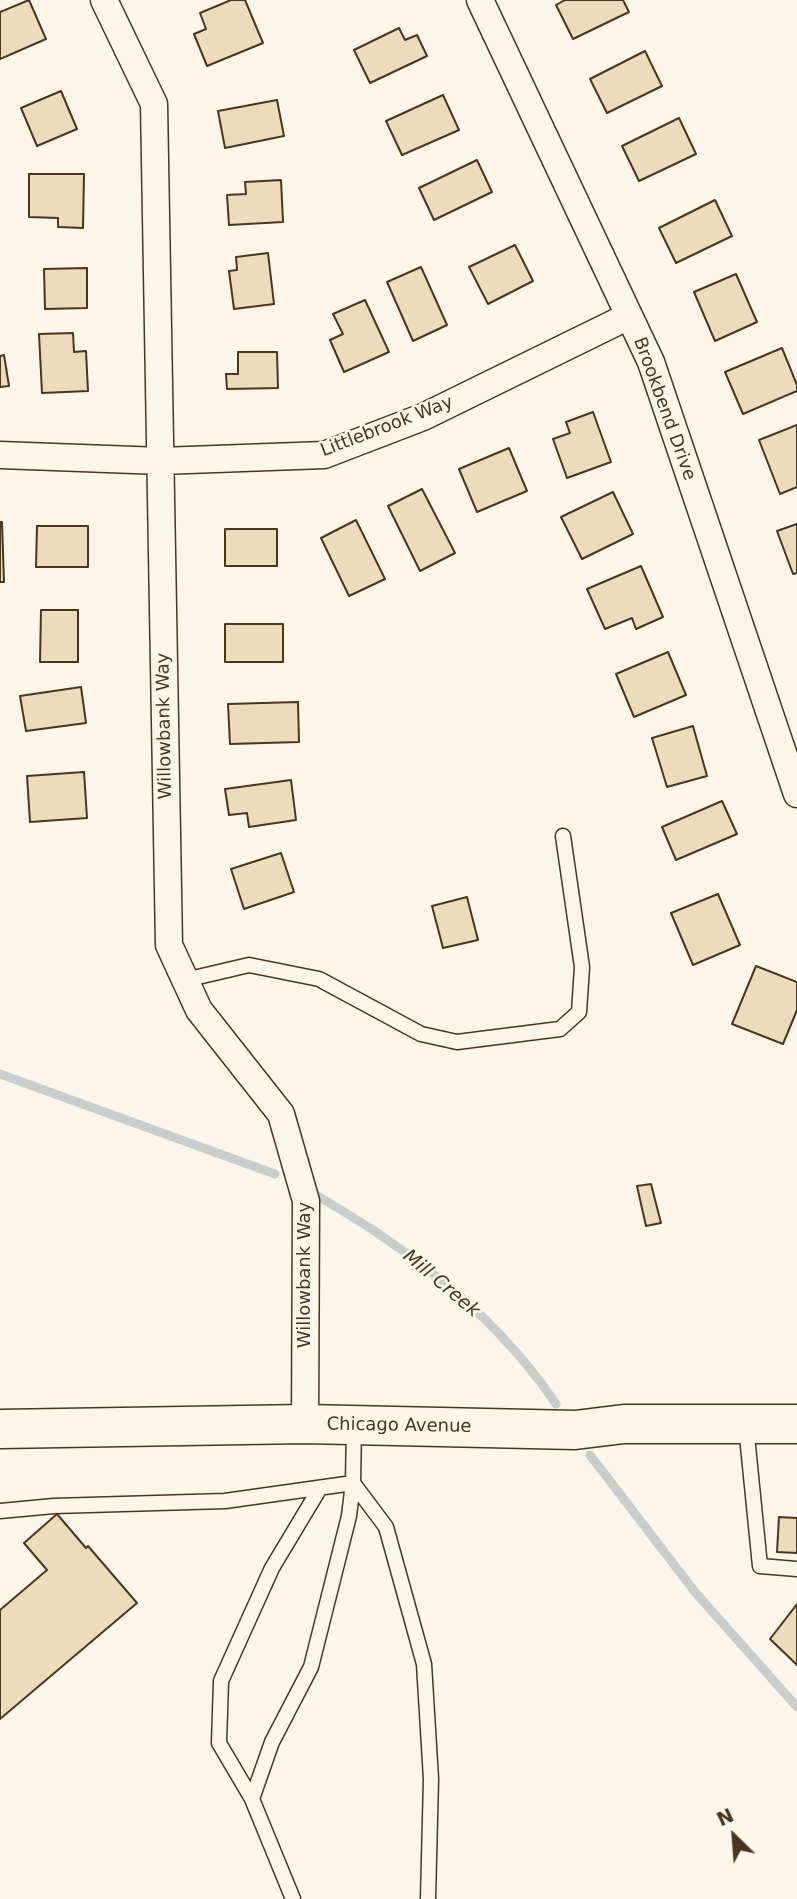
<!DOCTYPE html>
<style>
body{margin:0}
#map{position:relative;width:797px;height:1899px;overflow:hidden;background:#fbf6e9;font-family:"DejaVu Sans",sans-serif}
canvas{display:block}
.north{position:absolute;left:699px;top:1801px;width:70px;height:70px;-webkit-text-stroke:5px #fbf6e9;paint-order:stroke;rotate:335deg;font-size:19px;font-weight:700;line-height:28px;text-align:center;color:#4a3520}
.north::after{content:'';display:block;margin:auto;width:24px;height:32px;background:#4a3520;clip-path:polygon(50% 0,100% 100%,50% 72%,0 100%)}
</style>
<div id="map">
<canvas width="797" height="1899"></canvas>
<div class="north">N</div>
</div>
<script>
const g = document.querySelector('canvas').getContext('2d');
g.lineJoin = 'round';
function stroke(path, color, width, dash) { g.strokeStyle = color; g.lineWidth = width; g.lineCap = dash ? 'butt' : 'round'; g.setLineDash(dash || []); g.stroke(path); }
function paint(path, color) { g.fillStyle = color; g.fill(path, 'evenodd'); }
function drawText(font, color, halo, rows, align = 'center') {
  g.font = font + ' "DejaVu Sans",sans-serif'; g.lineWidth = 5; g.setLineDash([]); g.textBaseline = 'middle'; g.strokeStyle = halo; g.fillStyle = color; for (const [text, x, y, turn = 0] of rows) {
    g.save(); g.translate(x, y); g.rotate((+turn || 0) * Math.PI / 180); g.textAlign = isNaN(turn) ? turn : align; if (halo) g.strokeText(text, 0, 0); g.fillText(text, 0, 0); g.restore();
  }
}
const stream = new Path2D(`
 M0 1074 275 1174
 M311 1192C334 1206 357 1219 379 1234 446 1279 511 1337 556 1404
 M590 1455 695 1592 797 1707`);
const building = new Path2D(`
 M29 0 46 39 0 59V12Z
 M231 0H245L263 43 207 66 194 34 206 29 200 13Z
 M565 0H623L629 12 573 39 556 5Z
 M399 28 405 40 417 35 427 56 370 83 354 50Z
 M645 51 662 86 607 113 590 79Z
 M61 91 77 129 37 146 21 108Z
 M443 95 459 130 402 155 386 121Z
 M277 100 284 136 225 148 218 111Z
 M679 118 696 154 639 181 622 146Z
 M477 160 492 192 434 220 419 188Z
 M29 174H84L83 228 58 227V218L29 217Z
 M281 180 283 222 229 225 227 195 246 194 245 182Z
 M715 200 732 236 676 263 659 228Z
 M515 245 533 281 488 304 469 267Z
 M268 253 274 304 234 309 229 271 237 270 236 257Z
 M421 267 447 325 413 341 387 282Z
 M87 268V308L45 309 44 269Z
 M736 274 757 322 715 341 694 292Z
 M365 300 389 352 344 372 330 340 343 334 333 314Z
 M73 333 74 352 86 351 88 391 42 393 39 334Z
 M782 348 797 385V391L743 414 725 372Z
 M238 352H277L278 388 227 389 226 374H238Z
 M4 355 9 386 0 387V356Z
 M593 412 611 462 567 478 553 439 570 433 566 422Z
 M797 425V487L780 494 759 440Z
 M509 448 527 491 477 512 459 469Z
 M422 489 455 553 420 571 388 506Z
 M613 492 633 534 582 559 561 517Z
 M356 520 385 579 349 596 321 538Z
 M0 522H2L4 582H0Z
 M797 524V573L793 574 777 531Z
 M37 526H88V567H36Z
 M225 529H277V566H225Z
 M641 566 663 617 636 629 632 618 605 629 587 589Z
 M41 610H78V662H40Z
 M225 624H283V662H225Z
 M668 652 686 695 634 717 616 674Z
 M81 687 86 723 26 731 20 696Z
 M298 702 299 742 230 744 228 704Z
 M693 726 707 776 667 787 652 738Z
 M84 772 87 818 30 822 27 776Z
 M291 780 296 820 249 827 247 813 229 815 225 789Z
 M722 801 737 834 676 860 662 827Z
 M281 853 294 892 244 909 231 869Z
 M718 894 740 945 693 965 671 913Z
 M467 897 478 940 443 948 432 906Z
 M756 966 797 982V1010L783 1044 732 1024Z
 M651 1184 661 1223 646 1226 637 1186Z
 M57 1514 86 1548 88 1546 137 1603 0 1719V1610L47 1570 24 1543Z
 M779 1517 797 1518V1553L777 1552Z
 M797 1604V1665L770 1639Z`);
const lane = new Path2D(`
 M185 980 249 965 319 979 421 1034 457 1042 560 1029 579 1012 582 967 563 836
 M746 1426 760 1566 797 1569
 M353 1483 386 1527 424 1664 431 1779 428 1899
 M0 1511 54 1506 225 1501 353 1483 354 1426
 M252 1799 219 1743 221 1681 272 1568 320 1488
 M293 1899 252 1799 272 1742 311 1667 349 1516 353 1483`);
const street = new Path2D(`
 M104 0 154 104 169 945 199 1010 281 1114 306 1201 305 1424
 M480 0 651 362 797 794
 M0 455 161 461 324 455 423 417 629 316`);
const secondary = new Path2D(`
 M0 1429 305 1424 575 1430 624 1424H797`);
const streetNames = [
 ["Brookbend Drive",664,409,70],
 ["Littlebrook Way",387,427,-21],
 ["Willowbank Way",165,726,-91],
 ["Willowbank Way",305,1275,-90],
 ["Chicago Avenue",399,1426,1]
];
const waterNames = [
 ["Mill Creek",441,1284,40]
];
stroke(stream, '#c9cecd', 9);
paint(building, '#ecdcbc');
stroke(building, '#4a3520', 2);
stroke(lane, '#4a3520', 17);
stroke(street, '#4a3520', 29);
stroke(secondary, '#4a3520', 41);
stroke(lane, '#fbf6e9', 14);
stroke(street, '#fbf6e9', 26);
stroke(secondary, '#fbf6e9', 38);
drawText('18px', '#4a3520', '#fbf6e9', streetNames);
drawText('italic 19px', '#4a3520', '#fbf6e9', waterNames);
</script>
